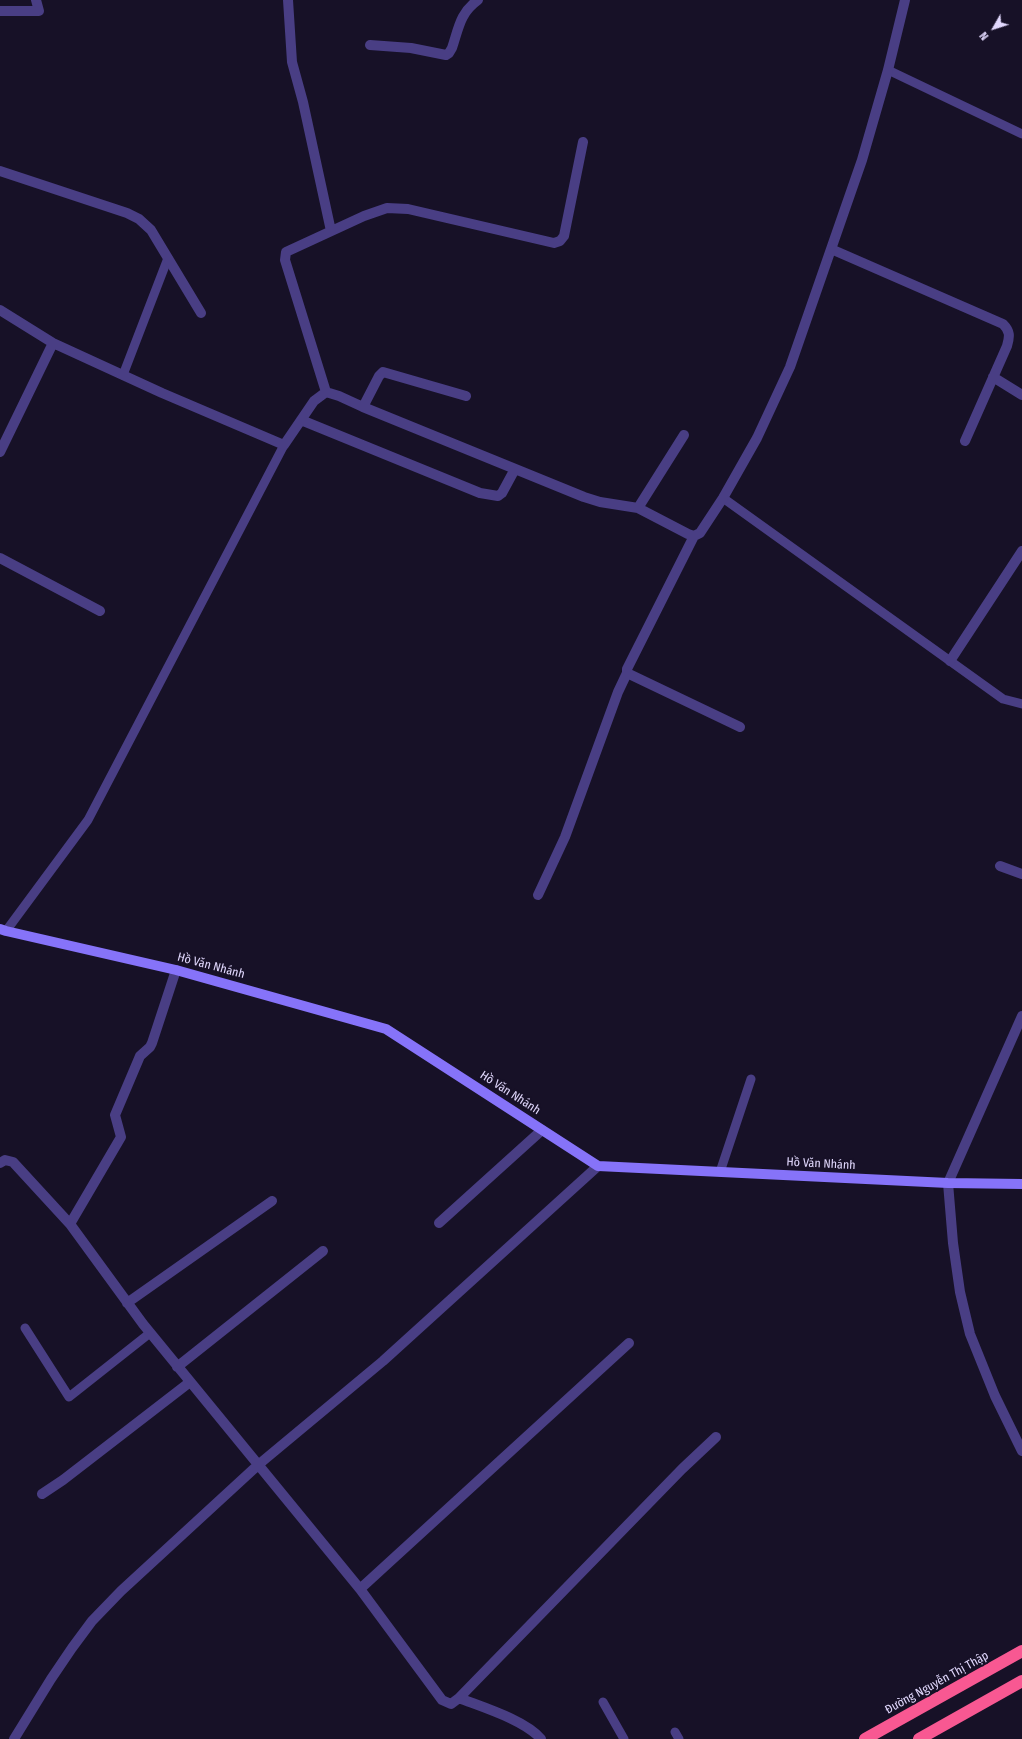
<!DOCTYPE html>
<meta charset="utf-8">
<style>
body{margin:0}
#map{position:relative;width:1022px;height:1739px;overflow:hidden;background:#171127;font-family:"Fira Sans Condensed",sans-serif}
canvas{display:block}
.north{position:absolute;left:974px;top:8px;width:40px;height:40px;-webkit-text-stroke:3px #171127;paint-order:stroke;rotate:231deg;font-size:11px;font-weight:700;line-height:16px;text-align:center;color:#e1d8fd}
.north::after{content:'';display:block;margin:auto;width:14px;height:18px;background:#e1d8fd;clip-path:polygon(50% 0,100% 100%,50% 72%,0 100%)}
</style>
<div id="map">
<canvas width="1022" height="1739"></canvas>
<div class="north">N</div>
</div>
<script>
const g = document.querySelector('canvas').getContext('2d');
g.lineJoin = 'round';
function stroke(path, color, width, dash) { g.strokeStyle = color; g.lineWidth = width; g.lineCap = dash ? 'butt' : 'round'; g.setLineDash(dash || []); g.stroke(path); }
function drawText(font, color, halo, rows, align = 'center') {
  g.font = font + ' "Fira Sans Condensed",sans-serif'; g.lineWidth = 4; g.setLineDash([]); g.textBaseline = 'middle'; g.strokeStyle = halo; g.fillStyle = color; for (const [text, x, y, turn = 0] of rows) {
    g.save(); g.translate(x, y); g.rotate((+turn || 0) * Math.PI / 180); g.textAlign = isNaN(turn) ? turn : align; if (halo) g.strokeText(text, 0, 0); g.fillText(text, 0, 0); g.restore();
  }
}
const lane = new Path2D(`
 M888 70 1022 134
 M123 375 168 258
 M723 498 1003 699 1022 704
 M6 931 88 820 284 445
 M720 1172 751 1079
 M25 1328 69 1397 150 1333
 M603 1702 624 1739
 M675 1732 679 1739`);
const street = new Path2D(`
 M288 0 292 62 303 102 331 231
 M0 11H39L36 0
 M370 45 411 48 446 55 449 53 452 48C459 27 460 13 478 0
 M0 171 127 213 139 219 151 230 201 313
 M831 249 1003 324C1010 331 1010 336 1007 346L965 441
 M0 310 53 343 162 393 284 445 314 401 326 392 339 396 363 407 379 376 383 372 466 396
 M993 377 1022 395
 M326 392 285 260 286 252 364 216 387 208 408 209 554 243 560 241 564 236 583 142
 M363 407 584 497 600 502 638 508 688 534 694 536 700 533 723 498 757 438 790 367 862 160 888 70 905 0
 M301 420 480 493 498 496 502 493 515 469
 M0 452 53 343
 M638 508 684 435
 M694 536 627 669V673L740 727
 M0 558 100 611
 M950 661 1022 551
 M1000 866 1022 874
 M538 895 565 837 618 692 627 673
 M1022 1016 948 1183 953 1243 960 1292 970 1334 995 1396 1022 1451
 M0 1163 5 1160 13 1162 70 1224 143 1324 360 1589 442 1700 451 1704 459 1698 682 1469 716 1437
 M439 1223 542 1130
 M70 1224 121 1137 115 1115 140 1056 150 1047 152 1043 176 970
 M127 1303 272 1201
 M177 1367 323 1251
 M42 1494 63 1480 190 1382
 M360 1589 629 1343
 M459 1698C482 1707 525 1720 541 1739
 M14 1739 51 1679 72 1648 92 1621 121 1591 258 1465 383 1361 598 1166`);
const secondary = new Path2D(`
 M0 929 6 931 176 970 386 1029 598 1166 948 1183 1022 1184`);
const highway = new Path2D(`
 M865 1739 1022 1651
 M919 1739 1022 1681`);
const streetNames = [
 ["Hồ Văn Nhánh",211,966,15],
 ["Hồ Văn Nhánh",510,1093,33],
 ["Hồ Văn Nhánh",821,1164,3],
 ["Đường Nguyễn Thị Thập",937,1683,-29]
];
stroke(lane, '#493e84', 9);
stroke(street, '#493e84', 10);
stroke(secondary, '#8673f9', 10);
stroke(highway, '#f85892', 12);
drawText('12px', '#e1d8fd', '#171127', streetNames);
</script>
